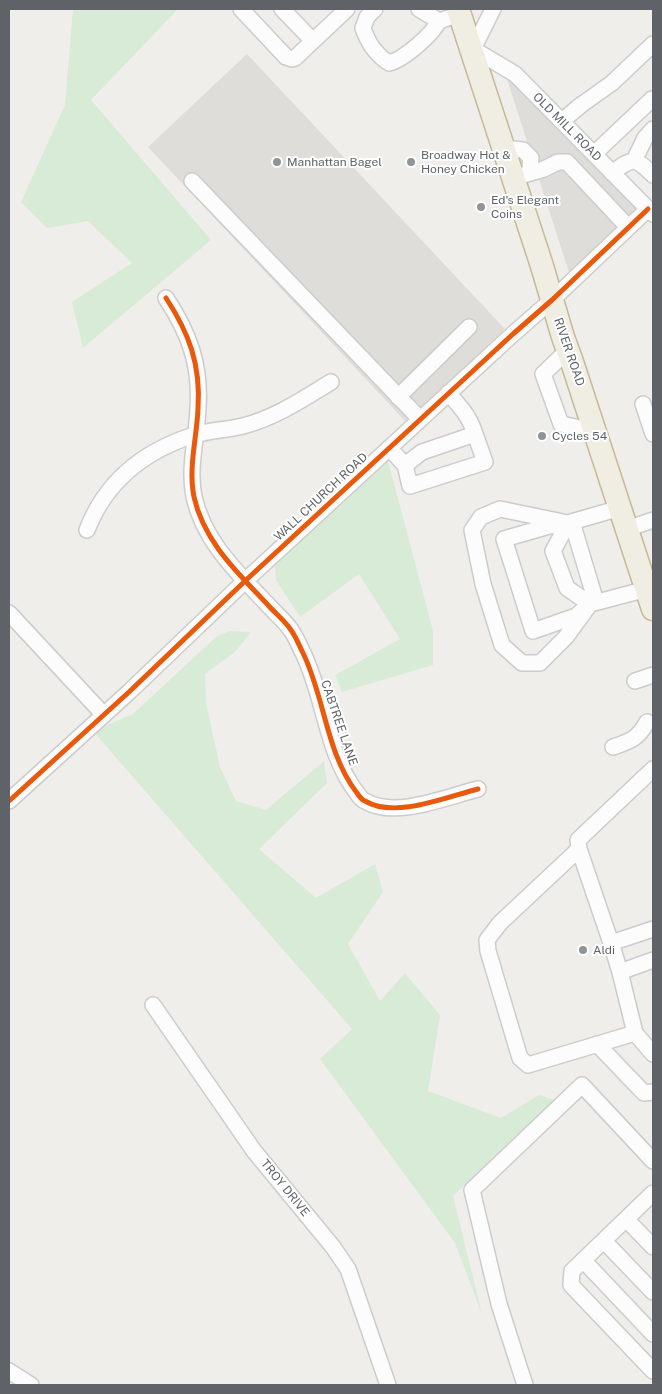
<!DOCTYPE html>
<style>
body{margin:0}
#map{position:relative;width:662px;height:1394px;overflow:hidden;background:#efeeea;font-family:"Public Sans",sans-serif}
canvas{display:block}
.frame{position:absolute;inset:0;border:10px solid #5f6368;pointer-events:none}
</style>
<div id="map">
<canvas width="662" height="1394"></canvas>
<div class="frame"></div>
</div>
<script>
const g = document.querySelector('canvas').getContext('2d');
g.lineJoin = 'round';
function paint(path, color) { g.fillStyle = color; g.fill(path, 'evenodd'); }
function stroke(path, color, width, dash) { g.strokeStyle = color; g.lineWidth = width; g.lineCap = dash ? 'butt' : 'round'; g.setLineDash(dash || []); g.stroke(path); }
function drawText(font, color, halo, rows, align = 'center') {
  g.font = font + ' "Public Sans",sans-serif'; g.lineWidth = 4; g.setLineDash([]); g.textBaseline = 'middle'; g.strokeStyle = halo; g.fillStyle = color; for (const [text, x, y, turn = 0] of rows) {
    g.save(); g.translate(x, y); g.rotate((+turn || 0) * Math.PI / 180); g.textAlign = isNaN(turn) ? turn : align; if (halo) g.strokeText(text, 0, 0); g.fillText(text, 0, 0); g.restore();
  }
}
const industrial = new Path2D(`
 M247 54 505 329 406 422 148 147Z
 M499 54 652 212 573 285Z`);
const green = new Path2D(`
 M73 9H178L91 100 211 240 83 348 72 302 132 263 88 221 47 228 21 202 65 105Z
 M387 457 433 631V665L342 692 335 675 400 639 359 574 300 617 276 580 275 564Z
 M230 631 251 632 235 652 205 674 206 703 220 767 236 801 266 810 324 761 327 783 259 849 316 898 375 864 383 892 348 944 380 1001 405 973 440 1015 428 1091 501 1118 539 1095 554 1100 453 1196 482 1314 455 1243 320 1059 352 1029 93 731 133 714 217 636Z`);
const minor = new Path2D(`
 M241 9 286 57 292 59 295 58 347 9
 M282 9 313 41
 M375 9 367 17 363 28C368 43 375 54 389 63 403 60 432 35 439 21L460 14
 M419 9 439 21
 M493 9 473 49 515 74 653 214
 M562 121 581 105 612 83 653 44
 M503 148 523 150 531 158 530 165 533 172
 M594 154 652 99
 M634 161 645 138 653 129
 M612 173C633 157 635 157 653 175
 M513 178 544 169 558 162H567L628 227
 M192 181 420 419
 M166 298C189 333 201 365 198 408 197 438 188 467 194 497 204 542 238 573 268 605 275 613 285 621 291 630 296 637 299 645 303 653 325 698 326 753 357 793 359 796 362 800 365 801 395 819 446 797 478 789
 M568 350 543 374 561 424 595 431
 M448 393C460 406 470 417 475 434
 M398 397 469 327
 M643 404 653 434
 M389 448 405 465 422 452 475 434 485 462 410 486 405 465
 M620 508 568 523 553 551 567 588 590 604 647 589
 M572 522 596 602
 M568 523 500 509 481 517 472 530 483 584 502 645 522 663H540L566 637 590 604
 M562 524 549 526 504 539 533 631 576 616 583 610
 M627 529 653 520
 M87 530C106 481 144 451 194 435 210 430 227 430 243 426 275 418 303 399 331 382
 M9 613 104 715
 M635 681 653 675
 M613 747C630 741 638 739 647 722
 M653 769 578 840 579 849 611 943 653 929
 M9 801 129 692 245 581 513 334 552 300 648 209
 M579 849 500 923 487 940 488 951 520 1058 528 1065 635 1033 653 1054
 M611 943 620 972
 M153 1005 254 1151 333 1247 348 1269 388 1385
 M635 1033 620 972 653 960
 M597 1044 644 1093 653 1092
 M653 1193 572 1271 571 1285 653 1371
 M626 1219 653 1247
 M604 1241 653 1292
 M583 1260 653 1334
 M9 1371 31 1385
 M525 1385 499 1304 472 1190 582 1085 653 1161`);
const highway = new Path2D(`
 M458 9 542 266 563 337 571 359 653 609`);
const cycleway = new Path2D(`
 M166 298C189 333 201 365 198 408 197 438 188 467 194 497 204 542 238 573 268 605 275 613 285 621 291 630 296 637 299 645 303 653 325 698 326 753 357 793 359 796 362 800 365 801 395 819 446 797 478 789
 M9 801 129 692 245 581 513 334 552 300 648 209`);
const markers = [
 [277,162,5,"#919496"],
 [411,162,5,"#919496"],
 [481,207,5,"#919496"],
 [542,436,5,"#919496"],
 [583,950,5,"#919496"]
];
const streetNames = [
 ["OLD MILL ROAD",567,127,45],
 ["RIVER ROAD",569,352,71],
 ["WALL CHURCH ROAD",321,497,-43],
 ["CABTREE LANE",339,723,71],
 ["TROY DRIVE",285,1188,51]
];
const poiNames = [
 ["Broadway Hot &",421,155],
 ["Honey Chicken",421,169],
 ["Manhattan Bagel",287,162],
 ["Ed's Elegant",491,200],
 ["Coins",491,214],
 ["Cycles 54",552,436],
 ["Aldi",593,950]
];
paint(industrial, '#dfddda');
paint(green, '#d8ebd6');
stroke(minor, '#cbcccc', 18);
stroke(highway, '#c8b996', 25);
stroke(minor, '#fdfcfc', 15);
stroke(highway, '#f0ede3', 22);
stroke(cycleway, '#e8590c', 5);
for (const [x, y, r, color] of markers) { const dot = new Path2D(); dot.arc(x, y, r, 0, 2 * Math.PI); g.fillStyle = color; g.fill(dot); stroke(dot, '#fff', 2); }
drawText('12px', '#5f6368', '#fff', streetNames);
drawText('12px', '#5f6368', '#fff', poiNames, 'left');
</script>
